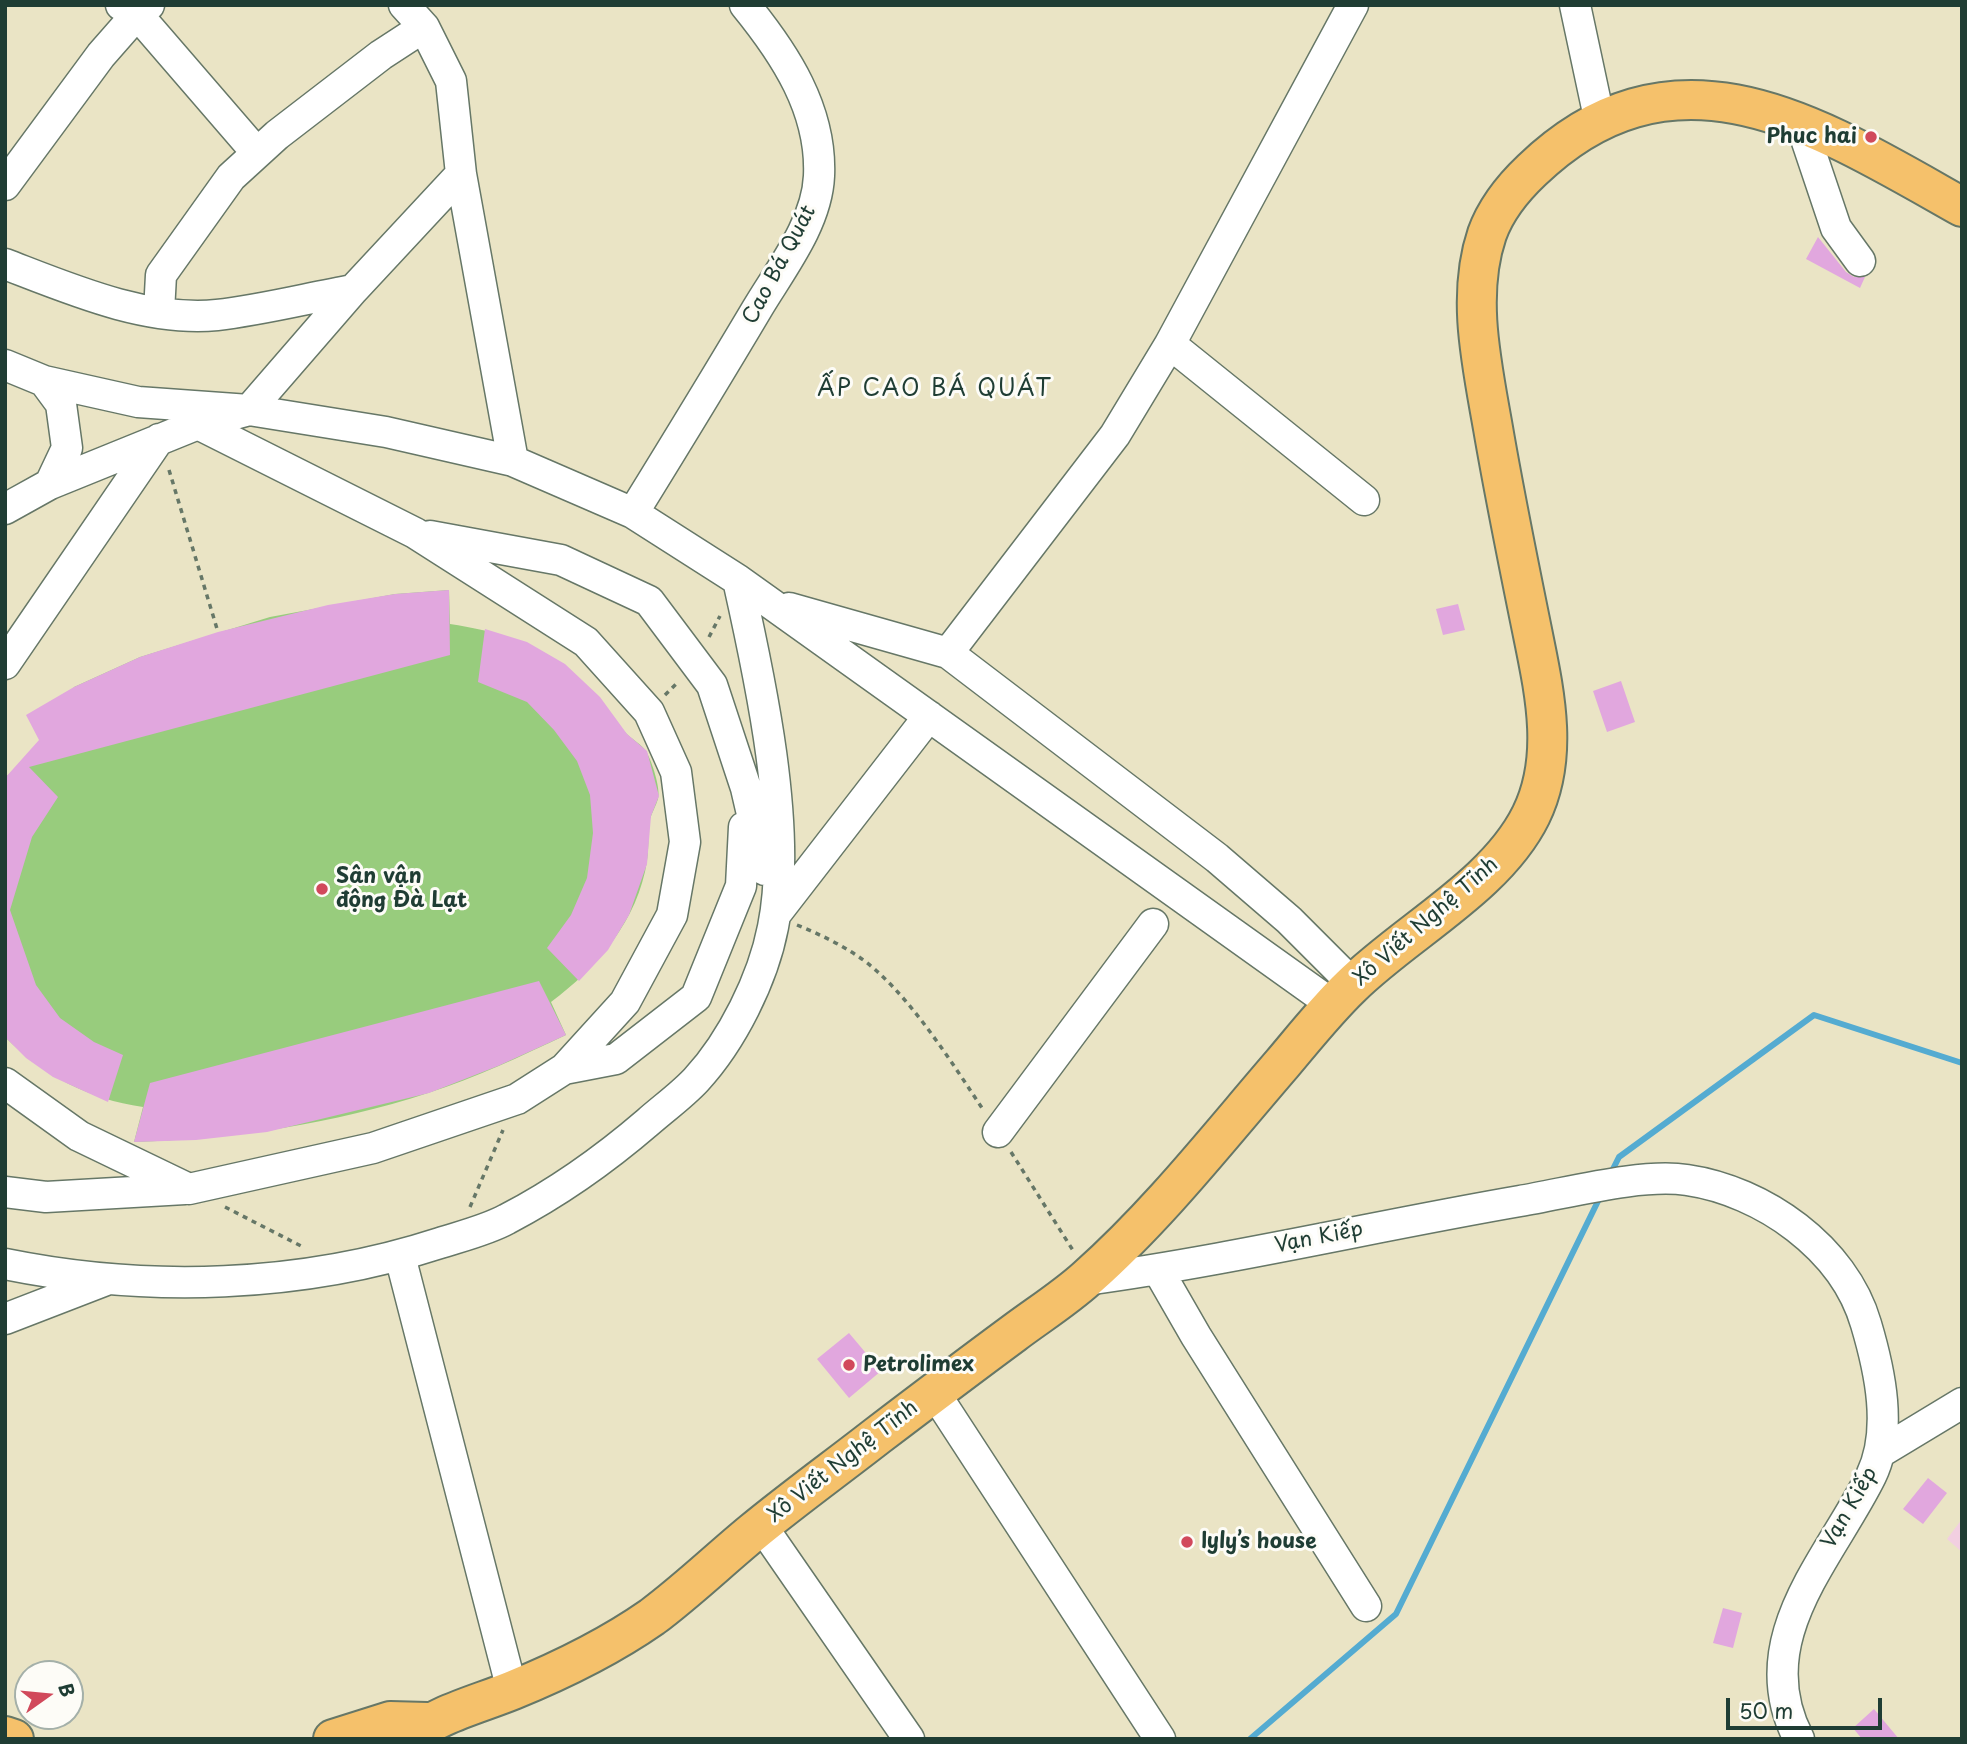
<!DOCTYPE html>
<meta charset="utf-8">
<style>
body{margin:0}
#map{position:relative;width:1967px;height:1744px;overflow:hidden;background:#eae4c5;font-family:"Playpen Sans",sans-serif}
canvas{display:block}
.frame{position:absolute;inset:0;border:7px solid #1f3d34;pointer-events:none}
.north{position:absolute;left:14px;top:1660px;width:70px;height:70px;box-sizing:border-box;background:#fdfcf7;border:2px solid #a4b0a9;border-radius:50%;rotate:75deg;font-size:19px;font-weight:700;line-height:28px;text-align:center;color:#1f3d34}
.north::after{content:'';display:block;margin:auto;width:24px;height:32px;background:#d1495b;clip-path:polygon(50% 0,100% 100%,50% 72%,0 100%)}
.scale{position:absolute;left:1726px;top:1698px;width:156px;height:32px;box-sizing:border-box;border:4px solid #1f3d34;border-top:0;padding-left:9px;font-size:21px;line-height:24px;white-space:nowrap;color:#1f3d34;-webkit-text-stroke:5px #fdfcf7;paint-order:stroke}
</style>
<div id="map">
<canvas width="1967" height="1744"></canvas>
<div class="frame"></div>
<div class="north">B</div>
<div class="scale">50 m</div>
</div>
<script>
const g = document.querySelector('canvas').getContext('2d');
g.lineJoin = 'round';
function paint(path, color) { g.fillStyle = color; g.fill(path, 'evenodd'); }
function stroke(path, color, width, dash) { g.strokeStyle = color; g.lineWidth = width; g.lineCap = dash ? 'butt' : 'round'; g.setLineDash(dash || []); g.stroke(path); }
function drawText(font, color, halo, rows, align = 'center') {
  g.font = font + ' "Playpen Sans",sans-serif'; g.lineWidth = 6; g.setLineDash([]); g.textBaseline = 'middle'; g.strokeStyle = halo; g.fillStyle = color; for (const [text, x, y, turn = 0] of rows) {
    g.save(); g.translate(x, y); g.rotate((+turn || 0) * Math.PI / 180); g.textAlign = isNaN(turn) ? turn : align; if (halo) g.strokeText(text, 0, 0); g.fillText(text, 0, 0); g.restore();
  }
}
const built = new Path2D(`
 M1962 1519V1552L1947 1539Z`);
const green = new Path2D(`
 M449 590 450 624C539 638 571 661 624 731 630 739 643 744 647 753 652 762 661 789 658 799 656 806 652 812 650 819 648 832 649 847 647 861 638 920 597 968 551 1002L566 1035C521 1056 476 1078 428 1093 333 1124 234 1139 134 1142L143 1107C88 1099 45 1076 5 1037V778L41 743 74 687 140 657 270 617 395 594Z`);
const stream = new Path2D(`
 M1611 1173 1619 1157 1814 1015 1962 1063
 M1250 1739 1396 1614 1601 1195`);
const building = new Path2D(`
 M1818 237 1846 272 1854 277H1865L1860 288 1806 259Z
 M449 590 450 655 29 767 58 797 32 837 10 910 36 985 60 1018 94 1042 123 1055 108 1102 53 1077 26 1058 5 1037V778L39 740 26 715 74 687 140 657 218 632 328 605 395 594Z
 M1458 604 1465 630 1443 635 1436 609Z
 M485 629 527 642 565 664 600 697 627 734 647 751 659 796 651 816 647 864 629 915 608 950 579 981 547 948 571 915 587 878 593 833 590 795 577 761 554 730 527 702 478 682Z
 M1621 681 1635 722 1607 732 1593 691Z
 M539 981 566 1035 498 1066 429 1093 267 1132 196 1140 134 1142 150 1083Z
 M849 1333 881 1371 849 1398 817 1359Z
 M1928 1478 1947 1493 1923 1524 1903 1509Z
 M1723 1608 1742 1613 1733 1648 1713 1643Z
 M1874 1709 1899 1739H1862L1853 1728Z`);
const path = new Path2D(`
 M169 470 218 632
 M709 637 720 616
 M665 695 679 681
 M797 925C819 934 840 944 859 957 906 989 952 1063 984 1111
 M1011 1152 1074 1252
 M225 1207 305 1248
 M470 1207 503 1130`);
const minor = new Path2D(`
 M121 5 137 14 257 153
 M404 5 424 27 451 81 461 174 513 461
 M1575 5 1600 122
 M1800 121 1836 228 1860 261
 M5 185 101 55 137 14 149 5
 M5 264C70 289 146 322 217 315 262 310 308 298 353 290
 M159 312 161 275 231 177 277 135 381 55 424 27
 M1170 344 1364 500
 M5 365 44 381 138 402 249 410 386 432 513 461 633 513 738 580 1333 1005
 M44 381 61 404 67 448 50 484
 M5 509 50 484 198 424 249 410 353 290 461 174
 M633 513C675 445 716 378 757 309 780 270 817 224 819 176 822 110 785 54 745 5
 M430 536 561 560 649 601 712 685 746 788 765 870
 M789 608 948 653 1217 858 1289 920 1353 984
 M948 653 1115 435 1170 344 1353 5
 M5 664 159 439
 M775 915 929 716
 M564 1069 616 1059 696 997 741 886 744 827
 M5 1083 79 1136 189 1189 373 1148 517 1099 564 1069 625 1002 672 915 685 842 676 772 649 712 586 642 415 533 198 424
 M998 1132 1153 924
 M5 1192 46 1197 185 1189
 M400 1256 512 1690
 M5 1264C148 1293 302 1288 440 1243 462 1236 487 1230 507 1219 557 1193 605 1159 648 1122 664 1108 682 1095 696 1080 732 1041 763 979 773 927 793 830 760 678 738 580
 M1158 1270 1196 1336 1366 1606
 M1085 1280C1231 1260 1375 1226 1520 1201 1568 1193 1641 1173 1687 1180 1763 1191 1844 1248 1866 1324 1880 1371 1893 1431 1871 1476 1830 1559 1747 1640 1799 1739
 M5 1319 106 1280
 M934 1392 1160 1739
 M1881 1452 1962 1403
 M761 1525 909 1739`);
const major = new Path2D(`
 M5 1736 14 1739
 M333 1739 390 1721 427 1722
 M406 1739C437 1714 476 1705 513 1690 562 1670 609 1647 652 1617 687 1591 719 1560 753 1532 793 1499 836 1468 877 1436 923 1401 968 1367 1014 1333 1038 1315 1065 1298 1087 1278 1159 1214 1219 1137 1282 1064 1304 1038 1326 1010 1351 986 1407 931 1496 886 1531 815 1559 758 1545 694 1533 635 1519 566 1505 498 1493 428 1482 365 1466 296 1487 234 1496 209 1514 187 1532 170 1676 32 1820 127 1962 207`);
const markers = [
 [1871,137,7,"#d1495b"],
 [322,889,7,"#d1495b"],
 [849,1365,7,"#d1495b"],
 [1187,1542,7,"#d1495b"]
];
const poiNames = [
 ["Phuc hai",1857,137,"right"],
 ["Sân vận",336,877],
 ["động Đà Lạt",336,901],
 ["Petrolimex",863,1365],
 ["lyly’s house",1201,1542]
];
const streetNames = [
 ["Cao Bá Quát",780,265,-62],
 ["Xô Viết Nghệ Tĩnh",1426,922,-41],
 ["Vạn Kiếp",1319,1238,-11],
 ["Xô Viết Nghệ Tĩnh",843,1462,-38],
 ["Vạn Kiếp",1850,1508,-60]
];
const neighbourhoodNames = [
 ["ẤP CAO BÁ QUÁT",935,390]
];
paint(built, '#f2cfe1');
paint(green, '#98cc7d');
stroke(stream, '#54abd1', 6);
paint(building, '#e1a7de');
stroke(minor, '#667767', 33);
stroke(major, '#667767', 42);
stroke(path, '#667767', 3.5, [5, 5]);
stroke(minor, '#fff', 30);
stroke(major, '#f5c16b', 38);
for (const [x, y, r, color] of markers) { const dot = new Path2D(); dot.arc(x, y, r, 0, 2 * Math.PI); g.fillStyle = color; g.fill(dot); stroke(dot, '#fdfcf7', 2.5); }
drawText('bold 21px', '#1f3d34', '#fdfcf7', poiNames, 'left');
drawText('21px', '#1f3d34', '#fdfcf7', streetNames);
g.letterSpacing = '2px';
drawText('23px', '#1f3d34', '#fdfcf7', neighbourhoodNames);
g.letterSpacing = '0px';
</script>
